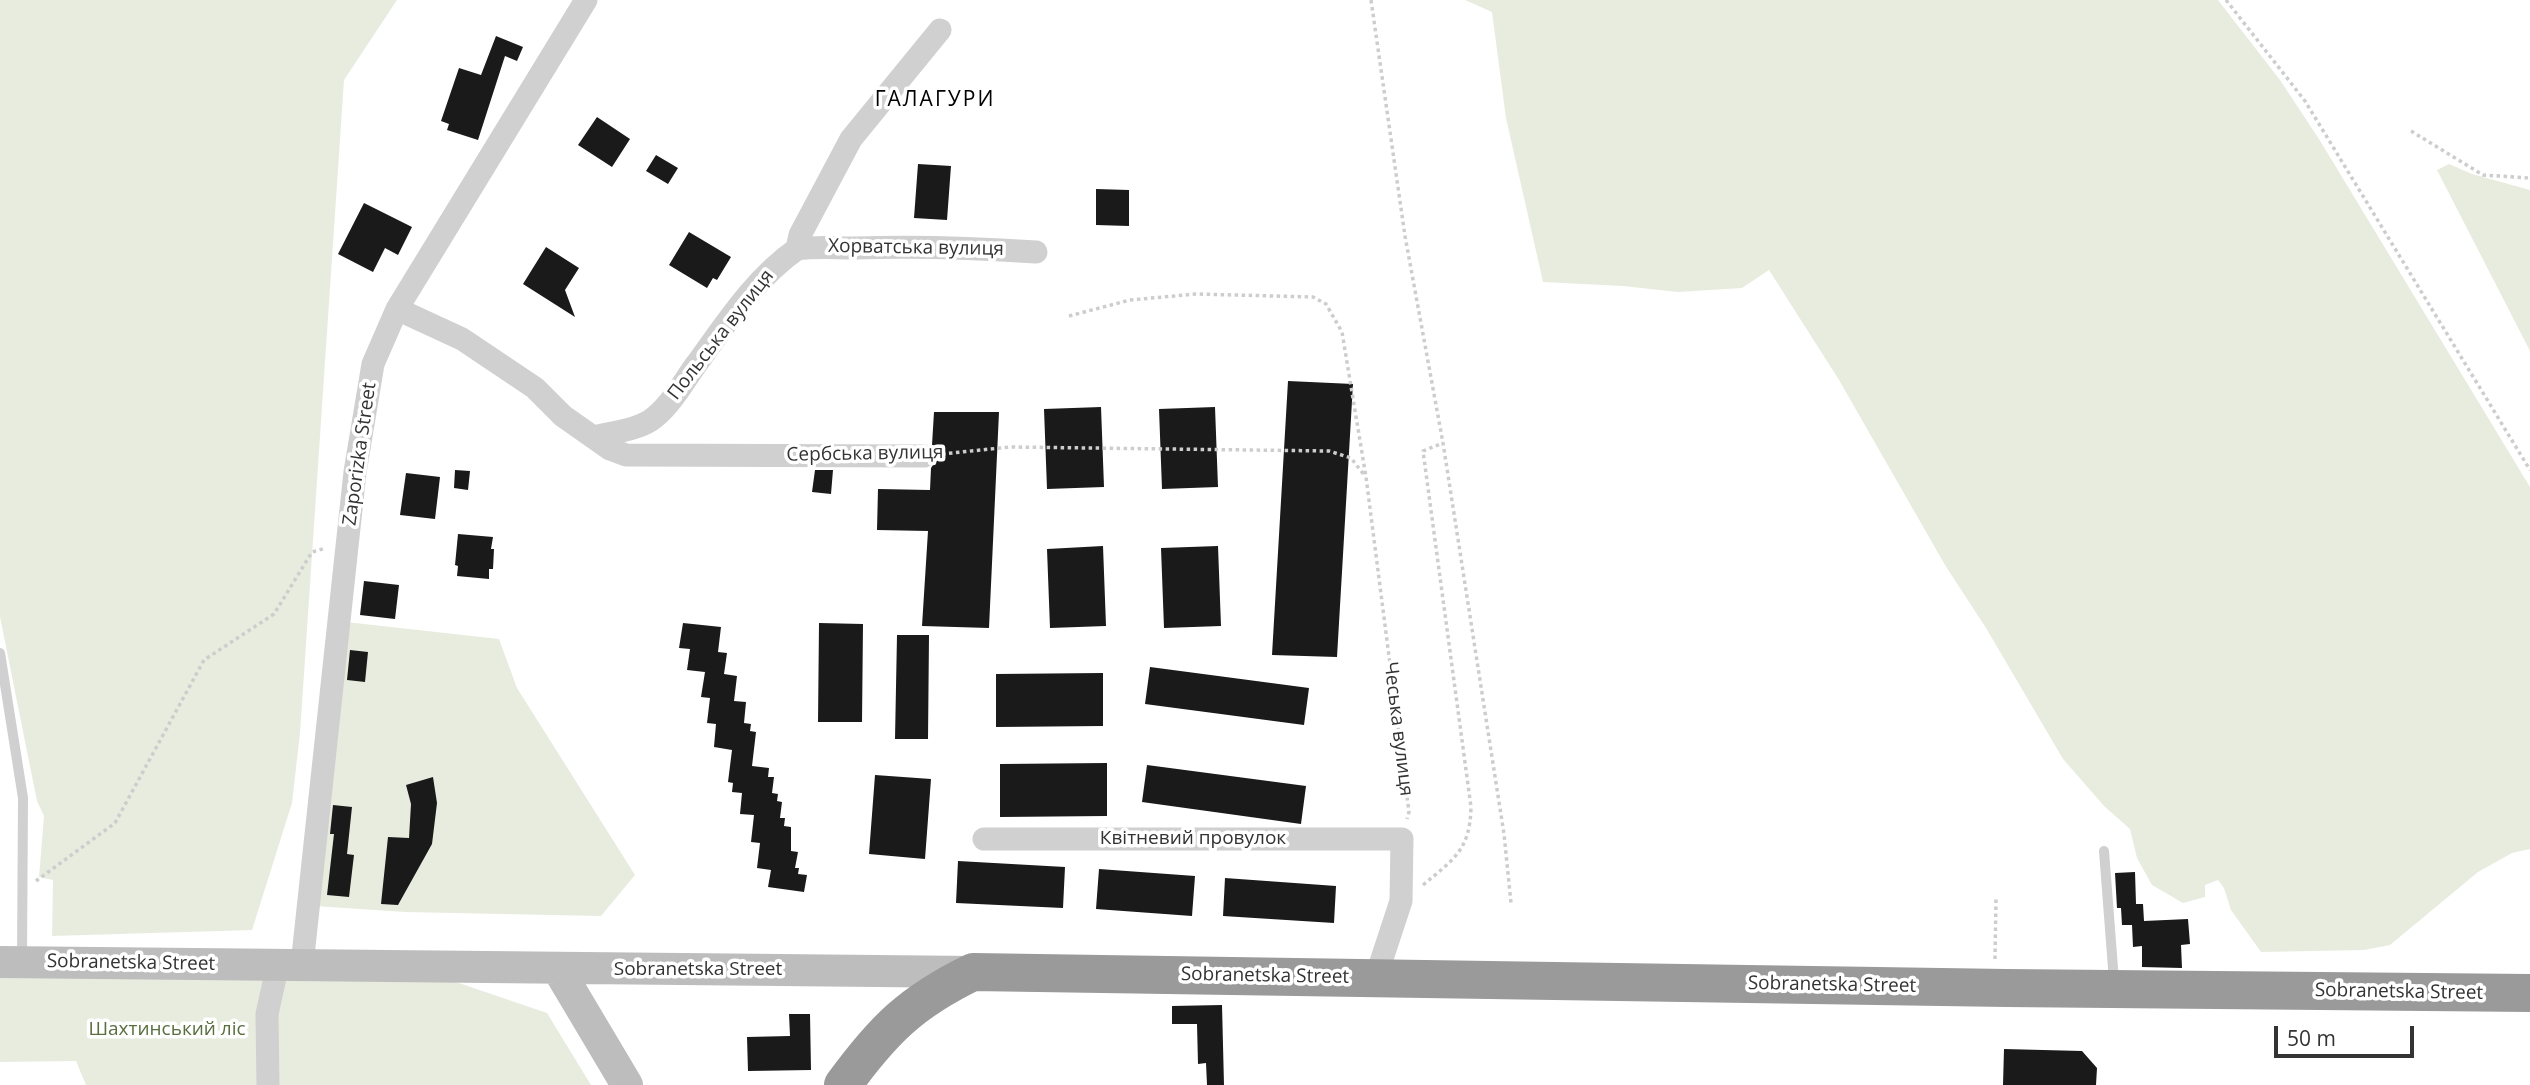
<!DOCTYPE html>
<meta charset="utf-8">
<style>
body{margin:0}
#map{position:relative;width:2530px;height:1085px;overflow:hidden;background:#fff;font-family:"Open Sans",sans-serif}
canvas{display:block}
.scale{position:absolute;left:2274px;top:1026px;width:140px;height:32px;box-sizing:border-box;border:4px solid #333;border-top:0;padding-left:9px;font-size:21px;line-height:24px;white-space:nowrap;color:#333;-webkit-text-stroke:5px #fff;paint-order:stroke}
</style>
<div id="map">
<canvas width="2530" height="1085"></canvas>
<div class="scale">50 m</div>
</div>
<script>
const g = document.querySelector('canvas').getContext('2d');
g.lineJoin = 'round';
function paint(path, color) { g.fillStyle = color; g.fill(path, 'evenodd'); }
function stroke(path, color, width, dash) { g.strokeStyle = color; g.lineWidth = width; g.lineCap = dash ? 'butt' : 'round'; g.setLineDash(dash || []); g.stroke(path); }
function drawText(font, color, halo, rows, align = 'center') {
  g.font = font + ' "Open Sans",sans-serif'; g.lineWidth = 7; g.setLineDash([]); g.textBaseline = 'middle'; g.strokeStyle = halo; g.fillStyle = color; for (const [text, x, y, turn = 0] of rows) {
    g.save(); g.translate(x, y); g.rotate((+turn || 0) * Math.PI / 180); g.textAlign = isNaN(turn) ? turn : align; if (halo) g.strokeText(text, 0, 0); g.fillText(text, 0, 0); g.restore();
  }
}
const green = new Path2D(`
 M0 0H397L344 80 300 733 292 803 252 930 52 936 53 880 39 877 44 816 37 801 0 617Z
 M1465 0H2218L2280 80 2319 139 2530 487V849L2512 853 2478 872 2390 945 2364 950 2261 952 2231 910 2224 888 2218 880 2205 885V897L2183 903 2152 885 2137 858 2130 829 2104 806 2063 759 1986 628 1945 565 1839 380 1769 270 1742 288 1678 292 1623 286 1543 282 1506 118 1492 12Z
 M2449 164 2472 174 2530 190V351L2437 170Z
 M346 622 499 639 517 688 635 875 601 916 405 912 315 906Z
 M0 975 453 981 547 1013 591 1085H86L76 1061 0 1062Z`);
const building = new Path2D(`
 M496 36 523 47 517 61 505 56 478 140 447 130 449 124 441 121 459 68 481 75Z
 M597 117 630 139 612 167 578 145Z
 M656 155 678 168 668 184 646 171Z
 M918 164 951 166 947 220 914 218Z
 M1096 189 1129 190V226L1096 225Z
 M364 203 412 227 398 255 385 248 373 272 338 254Z
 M689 232 731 257 717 280 713 278 707 288 669 265Z
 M546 247 579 268 565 290 575 317 523 284Z
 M1288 381 1353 384 1337 657 1272 655Z
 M1101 407 1104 487 1047 489 1044 409Z
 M1215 407 1218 487 1162 489 1159 409Z
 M934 412H999L989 628 922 626 928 531 877 530 878 489 930 490 931 468 938 457 936 450 932 445Z
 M455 470 470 471 468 490 454 488Z
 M815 470H833L831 494 812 492Z
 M406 473 440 477 435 519 400 515Z
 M458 534 493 537 491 549H494L493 569H489V579L457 576 458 566 455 565Z
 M1103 546 1106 626 1050 628 1047 549Z
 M1218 546 1221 626 1164 628 1161 548Z
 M364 581 399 585 395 619 360 615Z
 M683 623 721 627 718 652 727 653 724 674 737 676 734 701 746 702 744 723 751 724 750 731 756 732 752 766 769 768 768 777H774L772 793 778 794 777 801 782 802 780 818H785L784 826 791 827V851L798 852 795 868H799L798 874 807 875 804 892 768 887 771 870 757 868 760 843 751 842 754 815 740 814 742 793 732 792 733 783 728 782 732 750 714 747 716 724 707 723 710 698 701 697 705 672 687 670 690 649 679 648Z
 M819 623 863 624 862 722H818Z
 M897 635H929L928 739H895Z
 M350 650 368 652 365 682 347 680Z
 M1150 667 1309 688 1304 725 1145 704Z
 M1103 673V726L996 727V674Z
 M1107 763V816L1000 817V764Z
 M1147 765 1306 786 1301 824 1142 802Z
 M875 775 931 779 925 859 869 854Z
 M433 777 437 803 432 844 398 905 381 904 388 837 409 838 411 804 406 785Z
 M333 805 352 807 347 854 354 855 349 897 327 895 334 834H330Z
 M958 861 1065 867 1063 908 956 903Z
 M1099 869 1195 876 1192 916 1096 909Z
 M2135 872 2136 904H2143L2144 921 2188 919 2190 944 2181 945 2182 968 2142 967V946L2133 947 2132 925H2122L2121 908H2117L2115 873Z
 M1225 878 1336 886 1334 923 1223 916Z
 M1222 1005 1224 1085H1207L1206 1063 1198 1064 1197 1024H1172V1006Z
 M789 1014H810L811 1070 748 1071 747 1037 790 1036Z
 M2004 1049 2082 1051 2097 1068 2096 1085H2003Z`);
const path = new Path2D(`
 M1371 0 1405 236 1443 443 1504 834 1511 903
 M2226 0 2305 101 2530 470
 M2411 131 2483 175 2530 178
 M1069 316 1130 300 1196 294 1313 297 1326 304 1342 332 1366 477 1409 812 1407 819
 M942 454 1010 447 1329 451 1351 458 1365 476
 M36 881 115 823 204 660 274 614 312 552 326 548
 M1423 885C1454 859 1470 850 1471 807L1423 451 1443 443
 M1995 959 1996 898`);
const lane = new Path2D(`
 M0 653 23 798 22 959
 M2104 851 2114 981`);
const street = new Path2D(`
 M797 249C817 246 836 248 856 248 917 246 976 248 1036 252
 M397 309 462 339 535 388 563 416 610 449 626 455 924 456
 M594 437C613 432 640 430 655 417 671 404 683 383 695 366 726 324 754 279 797 249L800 235 851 139 940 30
 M984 839H1402L1401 901 1376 977
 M302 965 355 472 373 364 397 309 586 0
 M268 1085 267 1014 278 964`);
const secondary = new Path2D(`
 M0 962 973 972
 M558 969 627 1085`);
const highway = new Path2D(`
 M843 1085C883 1030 911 1002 973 972L2006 988 2530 993`);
const streetNames = [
 ["Хорватська вулиця",916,248,1],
 ["Польська вулиця",721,335,-52],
 ["Zaporizka Street",360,454,-82],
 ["Сербська вулиця",865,454,-1],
 ["Чеська вулиця",1398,729,83],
 ["Квітневий провулок",1193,839],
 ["Sobranetska Street",131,963,1],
 ["Sobranetska Street",698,970],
 ["Sobranetska Street",1265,976,1],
 ["Sobranetska Street",1832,985,1],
 ["Sobranetska Street",2399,992,1]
];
const parkNames = [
 ["Шахтинський ліс",167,1030]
];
const neighbourhoodNames = [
 ["ГАЛАГУРИ",935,100]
];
paint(green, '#e7ecdf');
paint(building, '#1a1a1a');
stroke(path, '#cdcdcd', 3.5, [3.5, 3.5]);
stroke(lane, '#d0d0d0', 10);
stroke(street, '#d0d0d0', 23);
stroke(secondary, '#bdbdbd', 32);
stroke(highway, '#9a9a9a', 38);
drawText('19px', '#333', '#fff', streetNames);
drawText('19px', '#596f3f', '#fff', parkNames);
g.letterSpacing = '2px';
drawText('21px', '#000', '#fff', neighbourhoodNames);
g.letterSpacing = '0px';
</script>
